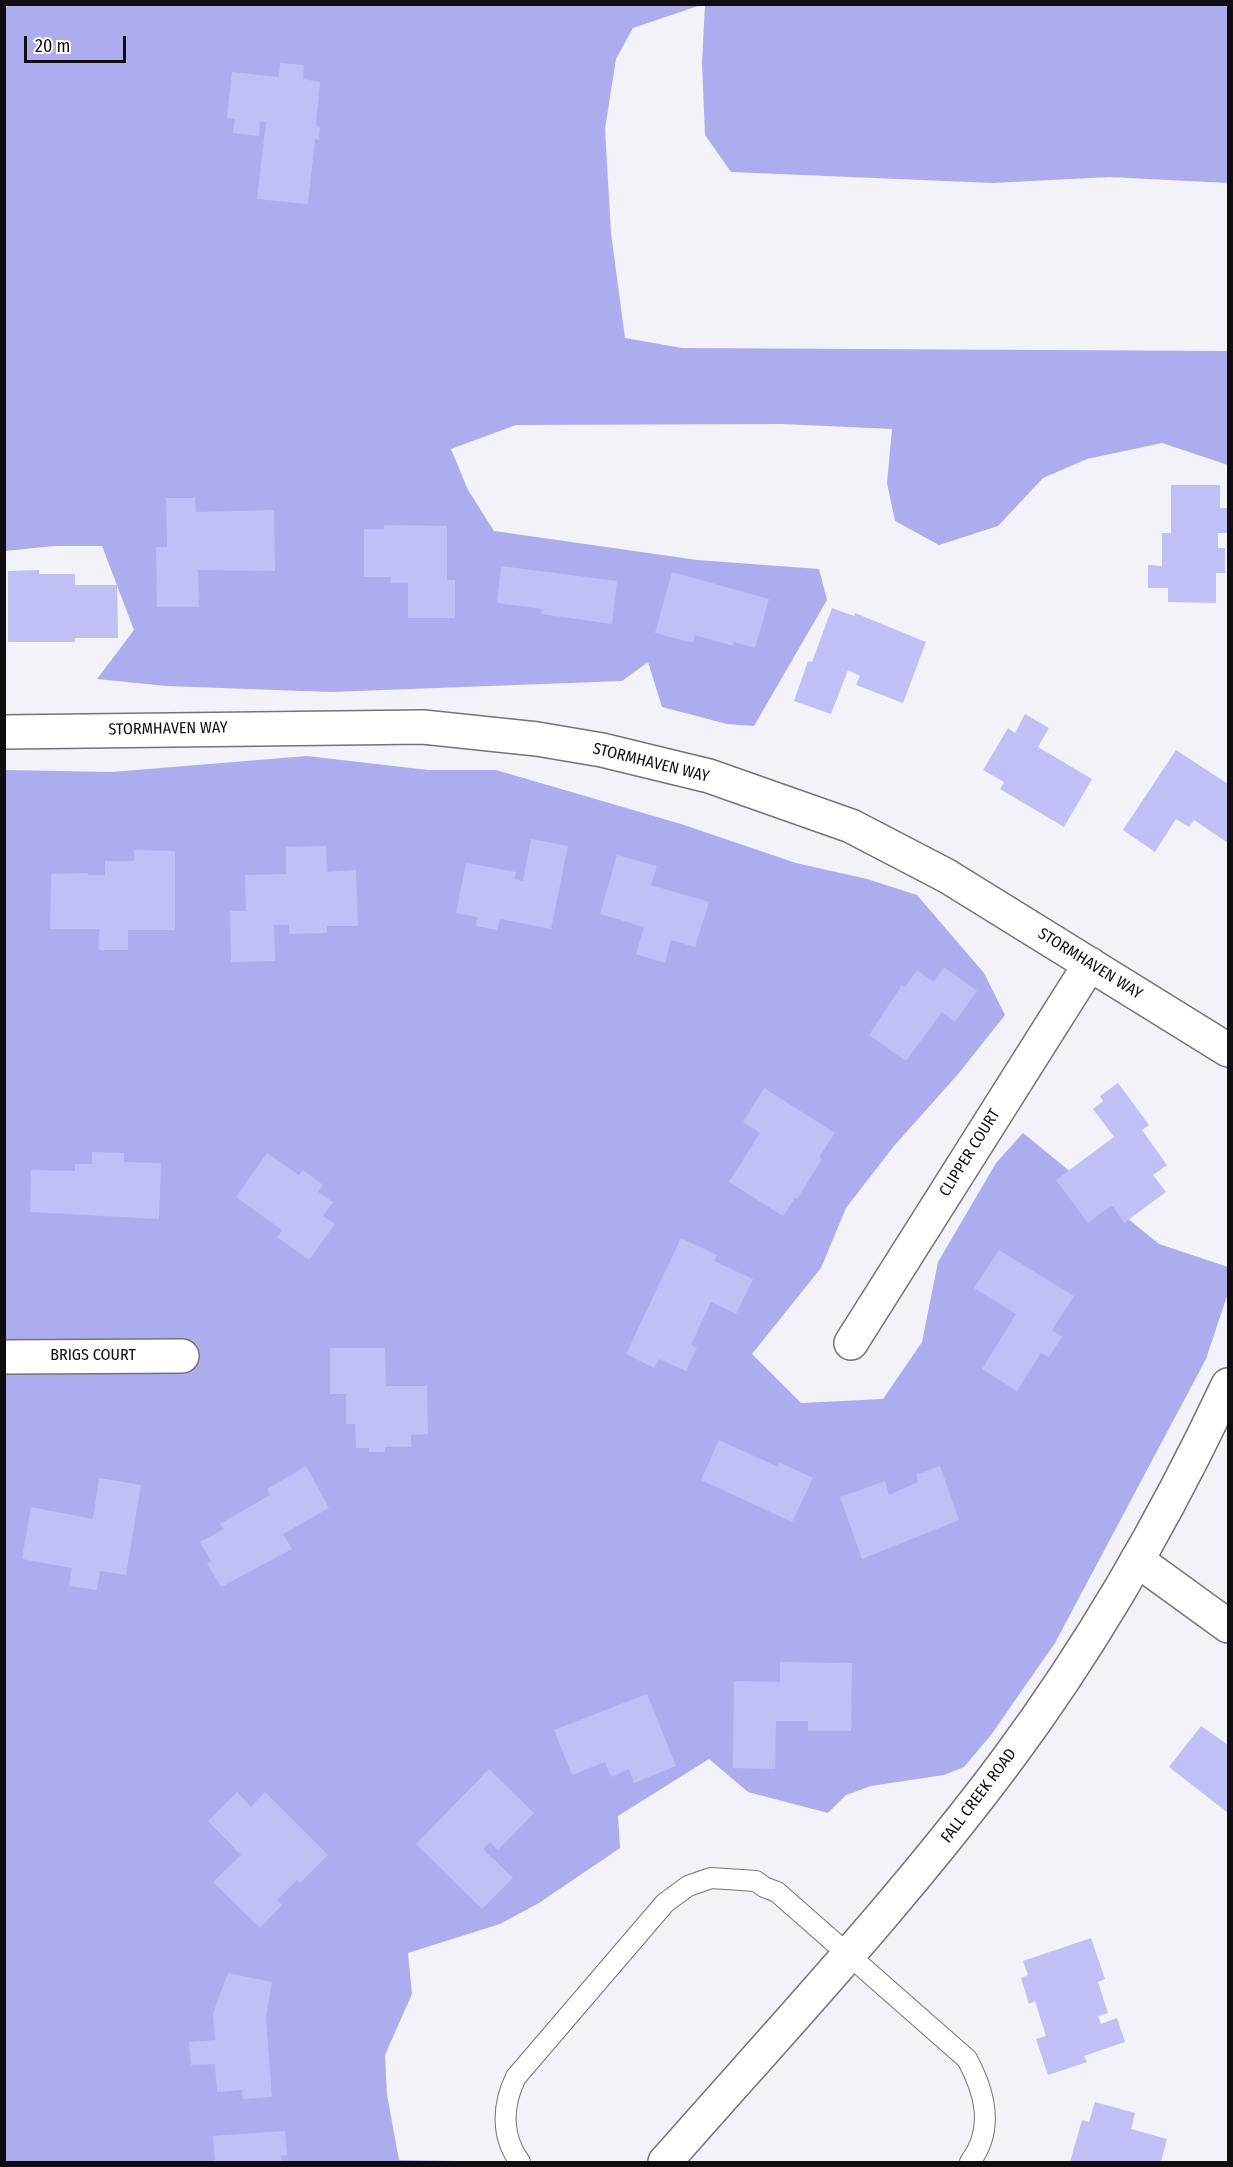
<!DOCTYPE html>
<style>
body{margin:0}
#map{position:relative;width:1233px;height:2167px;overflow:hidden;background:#f2f2f9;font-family:"Fira Sans Condensed",sans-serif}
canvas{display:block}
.frame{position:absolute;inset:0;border:6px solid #0f0f11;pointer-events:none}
.scale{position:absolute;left:24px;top:36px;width:102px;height:27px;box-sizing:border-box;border:3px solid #0f0f11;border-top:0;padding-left:8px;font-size:18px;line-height:21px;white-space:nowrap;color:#0f0f11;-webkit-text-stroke:4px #fff;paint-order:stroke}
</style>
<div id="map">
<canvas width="1233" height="2167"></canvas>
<div class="frame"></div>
<div class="scale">20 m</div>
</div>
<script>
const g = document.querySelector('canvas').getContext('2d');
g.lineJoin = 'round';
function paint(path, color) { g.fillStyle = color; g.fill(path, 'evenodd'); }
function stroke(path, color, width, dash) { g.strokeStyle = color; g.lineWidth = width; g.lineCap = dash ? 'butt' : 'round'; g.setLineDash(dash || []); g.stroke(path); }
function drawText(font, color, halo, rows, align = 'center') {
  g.font = font + ' "Fira Sans Condensed",sans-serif'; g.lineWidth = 4.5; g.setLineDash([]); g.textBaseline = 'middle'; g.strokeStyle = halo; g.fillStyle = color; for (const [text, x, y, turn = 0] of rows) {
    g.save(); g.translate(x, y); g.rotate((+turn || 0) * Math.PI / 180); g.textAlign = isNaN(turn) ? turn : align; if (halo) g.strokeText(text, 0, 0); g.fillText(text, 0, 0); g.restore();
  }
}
const forest = new Path2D(`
 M5 5H701L633 28 616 59 605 129 611 233 625 338 682 348 1228 351V465L1162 443 1087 459 1043 478 998 526 939 545 895 521 887 483 892 429 782 424 516 425 451 449 468 490 494 531 697 560 819 569 827 600 754 726 727 724 662 707 648 662 622 681 331 692 166 686 97 679 134 630 102 546H54L5 551Z
 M705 5H1228V183L1109 177 993 183 731 172 705 135 702 63Z
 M307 756 428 770H496L681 824 796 863 867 879 917 895 984 973 1005 1015 959 1073 894 1146 846 1208 821 1268 752 1354 801 1403 883 1399 922 1342 938 1262 996 1163 1023 1133 1159 1244 1228 1267V1293L1206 1359 1055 1643 991 1735 964 1767 944 1775 871 1786 846 1795 828 1813 748 1792 709 1759 618 1816 620 1848 539 1903 500 1924 408 1953 412 1994 385 2055 387 2095 399 2160 457 2161V2162H5V770L112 772Z`);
const building = new Path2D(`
 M280 63 304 65 303 79 320 82 316 126 320 127 319 140 315 139 308 204 257 199 266 122H260L259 136 233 133 235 119 227 118 232 72 279 77Z
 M1171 485H1220V508H1227V533H1218V548H1225V573H1216V603L1168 602V588H1148V565L1162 566V533H1171Z
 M166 498H195L196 512 274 510 275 571 198 570 199 607H157L156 547H167Z
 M384 525 447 526V580H455V618H408V583H390L391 577H364V529H384Z
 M501 566 617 581 612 624 541 614 542 609 497 603Z
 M39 570V574H75V585H117L118 638H75V642H8V571Z
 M672 572 769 599 755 648 734 642 733 646 695 635 693 643 655 633Z
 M832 608 854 616 855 613 926 642 903 703 856 685 860 676 848 670 831 714 794 701 808 661 812 662Z
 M1025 714 1049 728 1038 747 1092 779 1064 827 1000 789 1004 782 983 770 1008 728 1015 733Z
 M1176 750 1228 784V843L1194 820 1189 827 1176 819 1155 852 1123 830Z
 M531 839 568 846 551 929 500 919 497 930 476 926 477 917 456 913 466 863 516 872 514 879 523 881Z
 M326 846 327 872 356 870 358 926H327V933L289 934V925H274L275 961 231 962 230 911H246L245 875 286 874V847Z
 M134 850 175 851V930H128V950H99V929H50L51 874 88 873V875H105V861H134Z
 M617 855 657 866 651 885 709 902 695 947 671 940 665 963 636 954 644 927 600 914Z
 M944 967 977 991 955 1022 942 1012 906 1061 869 1035 902 985 905 987 917 970 933 982Z
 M1118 1083 1149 1125 1142 1130 1167 1165 1153 1175 1166 1192 1124 1223 1112 1205 1088 1223 1056 1180 1114 1137 1093 1109 1103 1101 1100 1096Z
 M764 1088 835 1133 819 1157 822 1159 797 1199 795 1198 783 1216 729 1182 760 1133 743 1122Z
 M92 1152 124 1153V1162L161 1163 159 1219 30 1212 31 1170 75 1171V1164H92Z
 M267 1153 299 1175 303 1170 323 1185 318 1192 333 1202 323 1216 335 1224 309 1260 277 1237 282 1230 236 1197Z
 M681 1238 717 1255 714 1261 753 1279 736 1314 711 1302 691 1345 697 1348 686 1371 659 1359 654 1368 626 1354Z
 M999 1250 1074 1296 1052 1330 1062 1337 1049 1357 1041 1353 1017 1391 982 1369 1016 1314 974 1288Z
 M330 1348H385L386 1386H427L428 1434 411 1435V1447H385V1452H369V1448H356L355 1424H346V1394H330Z
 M719 1440 778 1467 779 1462 813 1478 792 1522 701 1480Z
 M306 1466 329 1508 283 1534 292 1549 221 1587 207 1563 211 1561 200 1542 224 1529 220 1524 270 1495 267 1489Z
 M940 1466 959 1520 862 1559 840 1497 885 1481 889 1495 918 1482 916 1475Z
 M99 1478 141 1485 126 1575 100 1571 97 1590 69 1586 72 1568 22 1559 31 1507 93 1519Z
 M780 1662 852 1663 851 1731H808V1721H776L775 1769 733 1768 734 1681 780 1682Z
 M647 1694 676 1766 634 1783 629 1769 611 1777 605 1762 572 1775 554 1730Z
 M1201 1726 1228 1745V1813L1169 1767Z
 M489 1769 534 1813 498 1850 490 1842 483 1849 513 1878 482 1909 416 1844Z
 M237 1792 251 1807 265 1792 328 1855 300 1883 297 1880 277 1900 282 1905 260 1928 213 1882 241 1855 208 1821Z
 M1091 1938 1105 1979 1098 1982 1108 2013 1098 2016 1101 2024 1117 2018 1125 2042 1084 2056 1087 2062 1048 2075 1036 2039 1046 2036 1035 2001 1029 2004 1021 1978 1028 1975 1023 1961Z
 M228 1973 272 1982 266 2017 272 2097 243 2099 242 2090 217 2092 215 2064 191 2065 189 2042 215 2040 213 2013Z
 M1095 2102 1135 2113 1131 2129 1167 2139 1161 2162H1070L1082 2120 1089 2122Z
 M285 2131 287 2155 281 2156 282 2162H215L213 2136Z`);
const lane = new Path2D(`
 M520 2162C501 2137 502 2105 516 2077L665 1903 688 1886 711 1878 756 1881 764 1887 777 1892 967 2059C985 2092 995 2129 970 2162`);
const street = new Path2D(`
 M4 732 423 727 537 739 602 750 709 776 851 826 947 876 1228 1050
 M851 1343 1090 964
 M4 1357 182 1356
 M1137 1560 1228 1626`);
const secondary = new Path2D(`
 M665 2162C781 2030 902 1901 1007 1760 1094 1643 1166 1517 1228 1385`);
const streetNames = [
 ["STORMHAVEN WAY",168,729,-1],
 ["STORMHAVEN WAY",651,763,14],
 ["STORMHAVEN WAY",1090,964,32],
 ["CLIPPER COURT",970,1153,-58],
 ["BRIGS COURT",93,1356],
 ["FALL CREEK ROAD",979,1796,-53]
];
paint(forest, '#acacef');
paint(building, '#c0c0f7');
stroke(lane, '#737379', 22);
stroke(street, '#737379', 36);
stroke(secondary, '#737379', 36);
stroke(lane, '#fff', 20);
stroke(street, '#fff', 33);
stroke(secondary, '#fff', 33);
drawText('16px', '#0f0f11', '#fff', streetNames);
</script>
